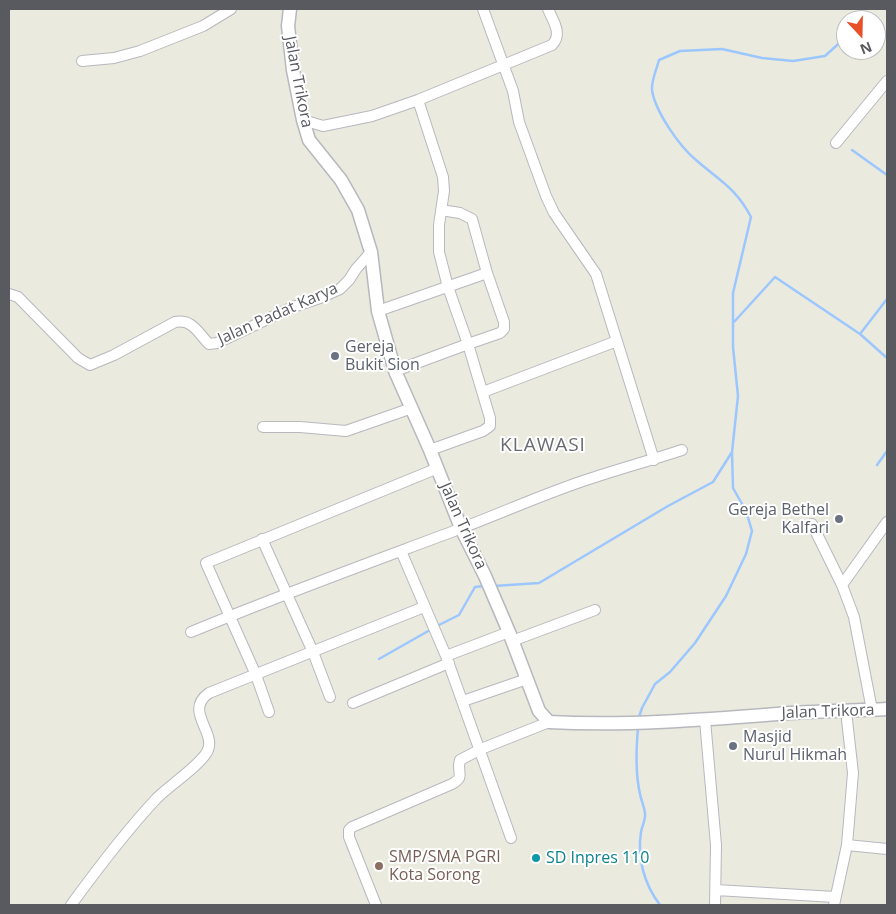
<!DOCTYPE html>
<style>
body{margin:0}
#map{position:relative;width:896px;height:914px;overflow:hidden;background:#ebeadf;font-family:"Open Sans",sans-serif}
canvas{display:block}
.frame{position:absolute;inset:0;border:10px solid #585a60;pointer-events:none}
.north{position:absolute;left:836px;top:10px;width:50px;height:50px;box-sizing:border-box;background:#fff;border:1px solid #bcbdbf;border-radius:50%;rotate:159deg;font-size:14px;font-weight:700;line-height:20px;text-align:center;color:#585a60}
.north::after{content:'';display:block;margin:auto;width:18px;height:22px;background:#e75029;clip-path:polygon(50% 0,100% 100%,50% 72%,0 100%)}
</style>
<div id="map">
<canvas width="896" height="914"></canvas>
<div class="frame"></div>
<div class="north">N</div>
</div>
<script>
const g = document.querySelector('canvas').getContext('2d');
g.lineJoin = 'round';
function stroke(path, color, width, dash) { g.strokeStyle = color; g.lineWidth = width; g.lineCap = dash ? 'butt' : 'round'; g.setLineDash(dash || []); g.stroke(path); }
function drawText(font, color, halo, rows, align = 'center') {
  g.font = font + ' "Open Sans",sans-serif'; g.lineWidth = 4; g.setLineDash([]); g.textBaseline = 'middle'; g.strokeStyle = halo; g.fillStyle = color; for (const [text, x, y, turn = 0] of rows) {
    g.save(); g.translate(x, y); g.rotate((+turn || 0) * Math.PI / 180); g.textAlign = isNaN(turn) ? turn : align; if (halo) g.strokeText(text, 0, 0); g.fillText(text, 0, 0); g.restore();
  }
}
const stream = new Path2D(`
 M855 20 861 9
 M852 150 887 175
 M734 322 775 277 860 334 887 299
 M860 334 887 358
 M877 465 887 451
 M494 586 539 583 668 506 713 482 732 452
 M437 626 459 615 475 587 484 586
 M379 659 430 630
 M639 717 642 708 655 684 670 672 695 643 726 596 746 554 752 531 746 511 733 488 732 452 738 396 733 347V293L751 217C736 188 720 181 696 160 679 146 655 111 652 90 651 81 657 68 659 60L680 51 722 49 762 58 793 61 825 56 846 37
 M638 728C636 750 635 772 640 794 641 800 644 806 645 813 646 819 642 826 641 832 637 858 644 884 660 905`);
const minor = new Path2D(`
 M483 9 513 91 519 122 546 196 554 213 596 274 654 460
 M82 61 114 58 140 51 203 26 231 9
 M418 100 443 177 444 191 439 225V252L448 287 468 344 490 418V426L483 431 430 450
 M303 120 323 126 372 116 418 100 552 45C563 34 553 21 548 9
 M836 143 887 81
 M9 294 18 297 78 358 90 365 114 355 175 322C193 319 198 333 209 344L217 343 293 307 320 298 340 289 349 280 356 269 371 252
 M378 311 487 273
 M395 371 468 344 500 333 504 329V322L487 273 472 219 460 213 441 210
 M483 392 617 341
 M263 427H300L346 431 412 408
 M812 524 842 585 854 617 872 710
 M262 539 313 652 330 697
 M401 551 446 656 511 838
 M842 585 887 522
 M191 632C278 596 366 564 454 531 500 514 545 493 592 478 622 468 652 460 682 450
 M512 641 595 610
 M446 656 509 632
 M463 701 527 679
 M353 703 449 663
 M269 712 256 675 206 563 438 468
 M705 720 716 845 715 905
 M847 845 887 849
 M716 890 835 897
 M71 905C98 868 125 832 157 798 170 785 199 766 207 752 218 733 183 711 209 693L424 607
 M376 905 349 837V830L352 827 452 784C466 776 456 773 460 760L481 749 549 722
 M834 905 847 845 853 773 846 711`);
const tertiary = new Path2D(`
 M290 9 288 26 293 70 303 120 309 140 341 180 358 210 371 252 378 311 395 371 430 450 461 528 485 576 509 632 539 711 549 722C625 726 701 720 777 714 814 711 851 711 887 709`);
const markers = [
 [335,356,5,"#6b7280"],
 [839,519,5,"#6b7280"],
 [733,746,5,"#6b7280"],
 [536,858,5,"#0f9aa8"],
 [379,866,5,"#8d6e63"]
];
const streetNames = [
 ["Jalan Trikora",298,82,79],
 ["Jalan Padat Karya",278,314,-24],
 ["Jalan Trikora",463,526,66],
 ["Jalan Trikora",828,712,-2]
];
const worshipNames = [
 ["Gereja",345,347],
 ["Bukit Sion",345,365],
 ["Gereja Bethel",829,510,"right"],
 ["Kalfari",829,528,"right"],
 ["Masjid",743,737],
 ["Nurul Hikmah",743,755]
];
const educationNames = [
 ["SMP/SMA PGRI",389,857],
 ["Kota Sorong",389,875]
];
const cultureNames = [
 ["SD Inpres 110",546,858]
];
const quarterNames = [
 ["KLAWASI",543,446]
];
stroke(stream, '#9cc7fe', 2.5);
stroke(minor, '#b7b8be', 12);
stroke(tertiary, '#b7b8be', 15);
stroke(minor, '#fff', 10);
stroke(tertiary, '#fff', 12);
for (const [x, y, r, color] of markers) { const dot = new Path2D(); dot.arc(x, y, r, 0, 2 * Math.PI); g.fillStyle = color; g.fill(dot); stroke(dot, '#fff', 2); }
drawText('16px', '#585a60', '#fff', streetNames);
drawText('16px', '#5b616d', '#fff', worshipNames, 'left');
drawText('16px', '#785e54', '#fff', educationNames, 'left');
drawText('16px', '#0d838f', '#fff', cultureNames, 'left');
g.letterSpacing = '1px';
drawText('19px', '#696c72', '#fff', quarterNames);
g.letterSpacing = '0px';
</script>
